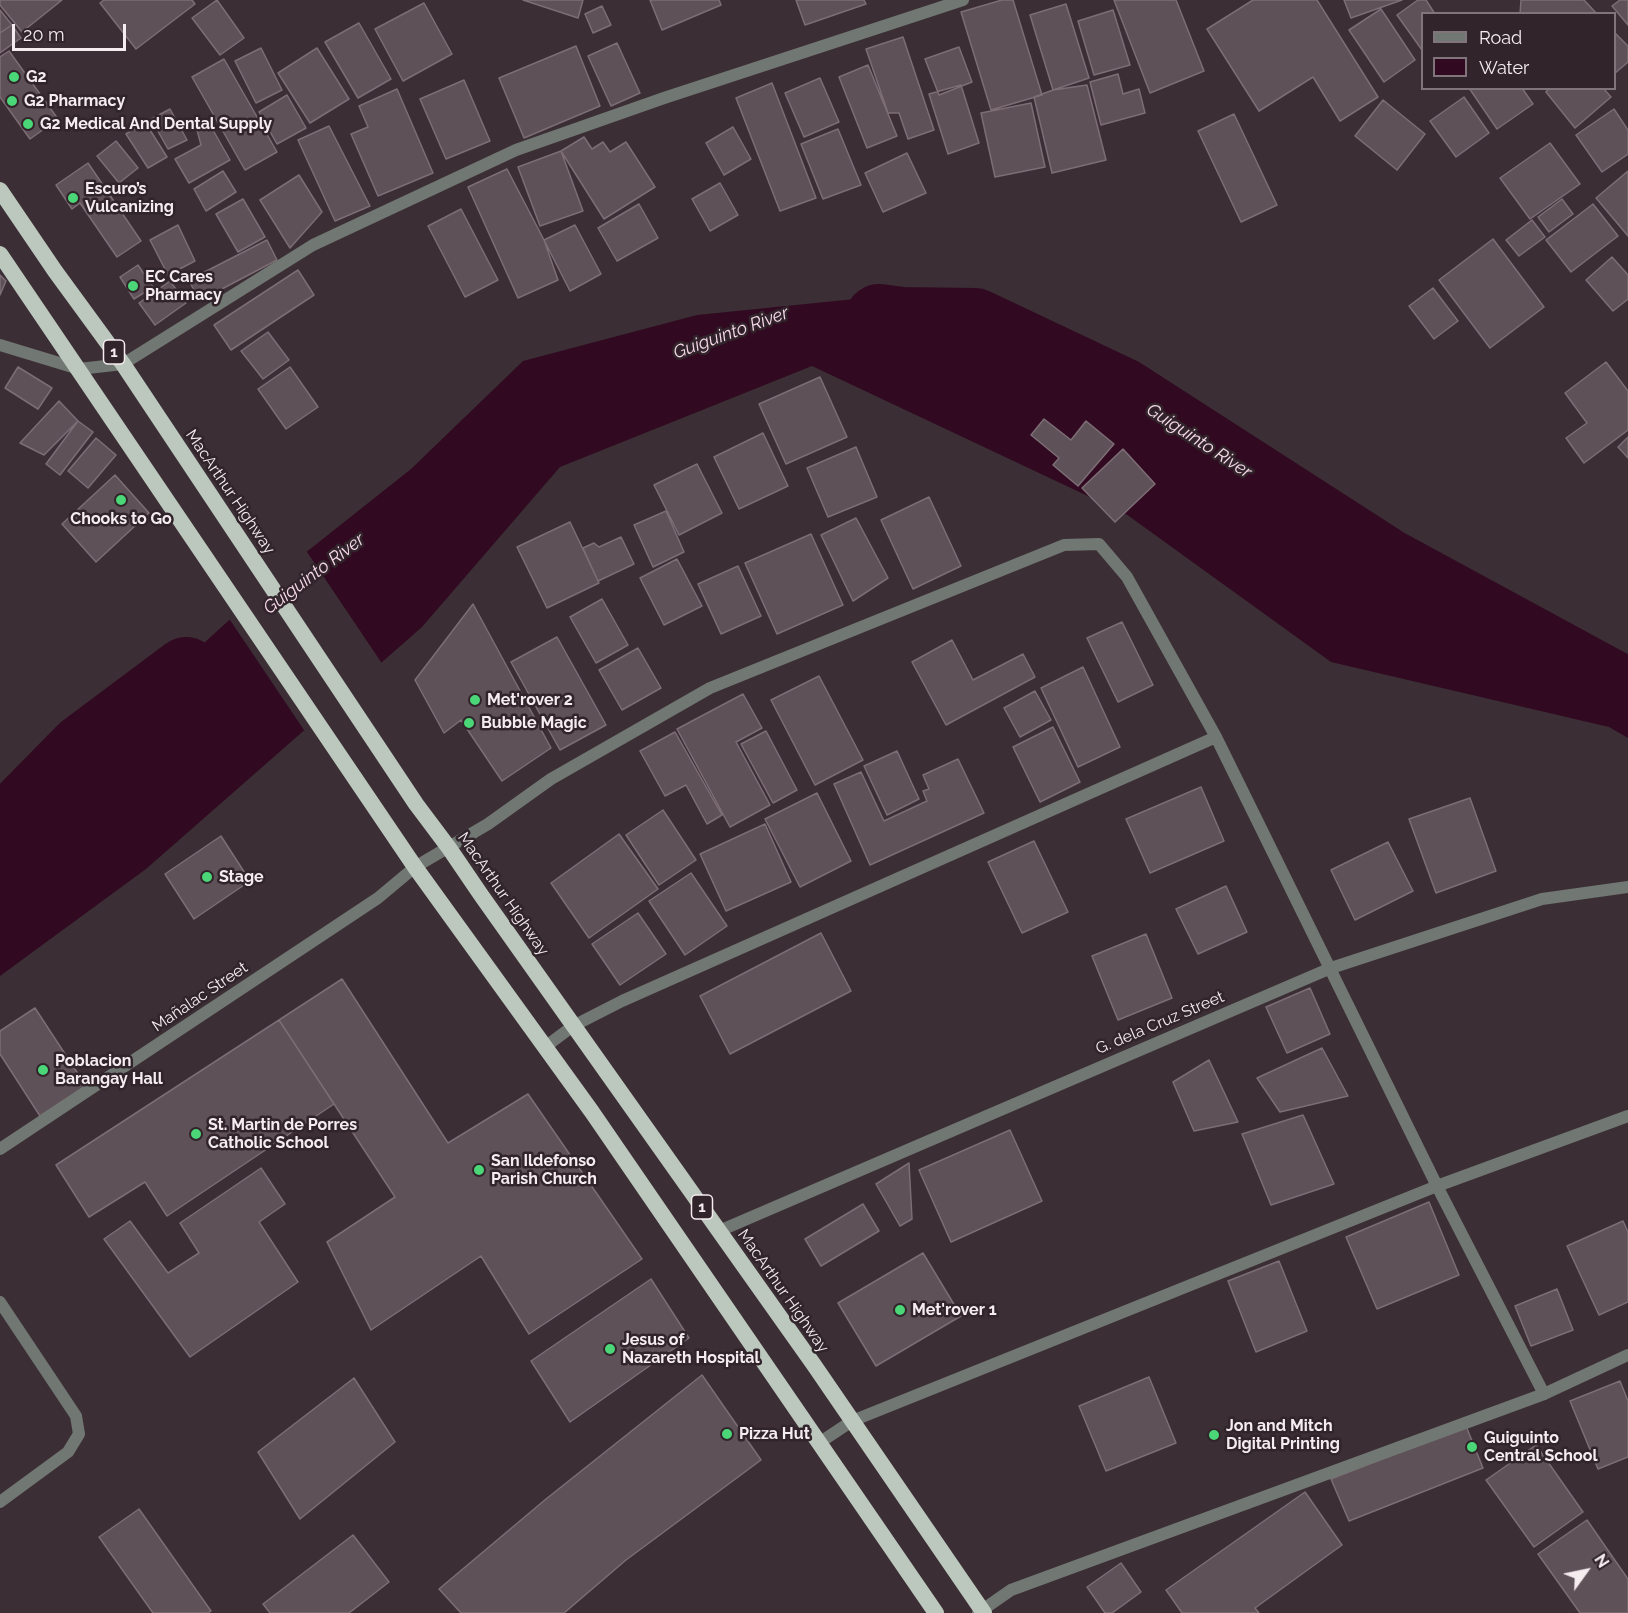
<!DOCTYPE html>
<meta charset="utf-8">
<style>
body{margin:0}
#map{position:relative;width:1628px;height:1613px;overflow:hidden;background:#3b2e35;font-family:Raleway,sans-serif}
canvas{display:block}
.legend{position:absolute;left:1421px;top:12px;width:195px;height:78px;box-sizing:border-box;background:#31252b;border:2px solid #7f757a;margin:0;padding:8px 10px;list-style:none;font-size:18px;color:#f5ecf0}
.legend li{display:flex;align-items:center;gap:12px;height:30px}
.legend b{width:30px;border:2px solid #7f757a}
.north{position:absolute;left:1556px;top:1541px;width:60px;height:60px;-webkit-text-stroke:4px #31252b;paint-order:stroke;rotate:57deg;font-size:16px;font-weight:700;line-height:24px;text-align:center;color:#f5ecf0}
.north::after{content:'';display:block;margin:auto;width:21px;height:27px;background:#f5ecf0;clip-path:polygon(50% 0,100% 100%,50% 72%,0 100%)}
.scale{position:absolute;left:12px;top:24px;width:114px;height:27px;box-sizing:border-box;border:3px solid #f5ecf0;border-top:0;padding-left:8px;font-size:18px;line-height:21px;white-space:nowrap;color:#f5ecf0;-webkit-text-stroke:4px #31252b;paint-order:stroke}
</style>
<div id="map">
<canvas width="1628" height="1613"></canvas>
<ul class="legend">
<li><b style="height:8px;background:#717772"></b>Road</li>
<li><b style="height:16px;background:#310a21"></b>Water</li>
</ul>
<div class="north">N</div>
<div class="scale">20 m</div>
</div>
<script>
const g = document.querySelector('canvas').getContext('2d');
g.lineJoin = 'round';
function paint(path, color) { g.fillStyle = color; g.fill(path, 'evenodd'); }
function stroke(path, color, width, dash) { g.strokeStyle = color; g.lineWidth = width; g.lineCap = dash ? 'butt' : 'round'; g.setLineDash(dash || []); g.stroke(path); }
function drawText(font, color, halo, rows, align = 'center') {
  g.font = font + ' Raleway,sans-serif'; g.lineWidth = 5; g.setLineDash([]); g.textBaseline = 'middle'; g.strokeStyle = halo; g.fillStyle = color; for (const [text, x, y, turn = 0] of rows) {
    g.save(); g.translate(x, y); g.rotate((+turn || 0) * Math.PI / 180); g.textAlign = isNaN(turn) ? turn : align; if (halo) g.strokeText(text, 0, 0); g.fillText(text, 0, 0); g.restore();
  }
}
const water = new Path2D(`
 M924 292 1148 429 1312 526 1488 653 1628 707V738L1609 727 1331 662 1126 514 812 366 560 467 422 627 146 869 0 976V820L109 729 290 565 411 469 523 361 697 315Z`);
const pier = new Path2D(`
 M305 549 383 665 306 733 228 617Z`);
const river = new Path2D(`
 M879 318 901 321 975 322 1123 392 1387 562 1628 693
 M0 832 83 748 186 671`);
const building = new Path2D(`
 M0 0H62L22 32 0 5Z
 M104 0H192L195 4 136 49 100 3Z
 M217 0 244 38 220 55 192 18Z
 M523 0H583L578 18Z
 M650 0H719L721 5 662 30Z
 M796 0H864L866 4 805 25Z
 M1002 0H1013L1042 95 991 110 961 12Z
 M1114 0H1176L1204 71 1150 93Z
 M1253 0H1317L1378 97 1340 121 1313 77 1259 111 1207 29Z
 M1344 0H1402L1351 18Z
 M1418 0H1426L1435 14H1422V50L1397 15Z
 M1521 0H1584L1597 14H1520Z
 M1620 0H1628V25L1612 6Z
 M424 3 452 54 403 81 375 29Z
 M1066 4 1089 78 1053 90 1030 15Z
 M602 6 611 25 593 33 585 14Z
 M1381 9 1415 60 1384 82 1349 30Z
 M0 10 12 25 0 33Z
 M1113 10 1130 65 1094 75 1078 21Z
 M359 23 391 79 358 98 325 42Z
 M12 25 21 38 0 53V33Z
 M1614 32 1628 46V62L1614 74Z
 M903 37 934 130 908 139 899 113H888L866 49Z
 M617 43 640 93 611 106 588 56Z
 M576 46 600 106 524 138 499 78Z
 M959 47 972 82 939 95 925 59Z
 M261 48 282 90 256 103 235 61Z
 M317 48 349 99 310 123 278 73Z
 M9 51 58 119 30 139 0 97V57Z
 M224 59 277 152 245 170 192 77Z
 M868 65 897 136 867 148 839 77Z
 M1118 74 1123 94 1139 89 1145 113 1101 125 1090 82Z
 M820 78 839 122 804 137 785 93Z
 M464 80 490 141 446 159 420 99Z
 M772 83 816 198 780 211 736 98Z
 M961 85 979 143 948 154 929 94Z
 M1087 85 1106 160 1052 173 1034 97 1053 90Z
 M1469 88H1522L1533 104 1497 129Z
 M1549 88H1603L1611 97 1575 128 1546 92Z
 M397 89 433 173 378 196 351 134 368 127 359 106Z
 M287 95 306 128 277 144 259 112Z
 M1464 97 1489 133 1456 157 1430 121Z
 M1383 100 1425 134 1397 170 1355 136Z
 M1031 103 1045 167 995 177 981 113Z
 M170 109 187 140 168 149 151 119Z
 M1614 109 1628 130V154L1602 172 1576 135Z
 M1234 114 1277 205 1241 222 1198 131Z
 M145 122 167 157 148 168 126 134Z
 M209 123 230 160 189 183 175 159 201 145 197 130Z
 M329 126 370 206 335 221 298 140Z
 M733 127 751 159 724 175 706 143Z
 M838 129 861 185 823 199 801 144Z
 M584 137 592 149 603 142 610 152 626 142 655 187 604 219 561 151Z
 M116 141 138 168 119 183 97 156Z
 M1550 143 1580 184 1530 219 1500 178Z
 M561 151 583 211 540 226 518 167Z
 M907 153 926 193 883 212 865 173Z
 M88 163 141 241 117 257 80 203 72 209 56 185Z
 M507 169 544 240 558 280 518 298 468 187Z
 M223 171 236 192 206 211 194 189Z
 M1628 171V236L1596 198Z
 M299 175 322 212 290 248 260 200Z
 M720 183 738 215 710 231 692 199Z
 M243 199 265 237 238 252 216 214Z
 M1562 199 1573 214 1549 232 1538 217Z
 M639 204 658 238 617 261 598 228Z
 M1593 204 1618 236 1571 272 1546 240Z
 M461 209 498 280 465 297 428 226Z
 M1532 220 1545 237 1519 256 1506 240Z
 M178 225 195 261 168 275 150 240Z
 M575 225 601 274 570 291 544 240Z
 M1493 239 1544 307 1490 348 1439 280Z
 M267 240 277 260 199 301 189 280Z
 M1612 257 1628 275V299L1613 311 1586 280Z
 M138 265 153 287 134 299 120 277Z
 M298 270 314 295 231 350 214 325Z
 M0 275 6 281 0 295Z
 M170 281 186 303 155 325 139 303Z
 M1433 288 1458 321 1434 339 1409 306Z
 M268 332 289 360 263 379 241 351Z
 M1606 362 1628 391V430L1584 463 1566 438 1587 423 1565 393Z
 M18 367 52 388 38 409 5 388Z
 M290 367 318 407 286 429 258 389Z
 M820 377 847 437 786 464 759 404Z
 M59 401 78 421 44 455 20 443Z
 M1044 419 1071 440 1086 421 1114 444 1078 486 1053 465 1059 458 1031 435Z
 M78 421 93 432 60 475 46 464Z
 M763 433 788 486 739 509 714 457Z
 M1628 437V458L1618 447Z
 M96 438 116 455 88 488 68 471Z
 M856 447 877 497 828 517 807 468Z
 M1123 449 1155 484 1115 522 1082 488Z
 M697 464 722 513 679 535 654 485Z
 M115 475 149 513 96 562 62 524Z
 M929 497 961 566 913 589 881 520Z
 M666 511 684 552 653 567 634 525Z
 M856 518 888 578 853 601 821 535Z
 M570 522 599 583 547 608 517 547Z
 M811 534 843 605 777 634 745 563Z
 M621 537 634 564 598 581 583 548 594 543 599 547Z
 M677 559 702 606 664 625 640 578Z
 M738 566 761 616 721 634 698 584Z
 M602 599 628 645 596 663 570 617Z
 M473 604 551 748 502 781 461 720 444 733 415 680Z
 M1122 622 1153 685 1118 702 1087 638Z
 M557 637 606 725 560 750 511 662Z
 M952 640 973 680 1023 654 1035 677 946 725 912 662Z
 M638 648 661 688 622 710 599 670Z
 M1083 667 1120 747 1078 767 1041 688Z
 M819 676 863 760 815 785 771 700Z
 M1035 691 1051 720 1020 737 1004 708Z
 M743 694 762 728 736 742 770 805 730 827 677 729Z
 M1053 727 1080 782 1040 802 1013 747Z
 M766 731 797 790 773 803 741 744Z
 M675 732 722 815 707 824 686 785 665 796 640 751Z
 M897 751 919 799 887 815 864 766Z
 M958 759 984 813 870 865 834 784 861 772 884 821 927 801 923 791 929 789 923 775Z
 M1201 787 1224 841 1150 873 1126 819Z
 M817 793 851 861 800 887 765 819Z
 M1470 798 1496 871 1436 893 1409 819Z
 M663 810 696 860 659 885 626 835Z
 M765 824 791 882 726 911 700 854Z
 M619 834 658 889 589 938 551 883Z
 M221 836 250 881 194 919 165 874Z
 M1034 841 1068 912 1022 933 988 862Z
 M1388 842 1413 891 1355 920 1331 870Z
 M691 873 727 926 685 955 649 901Z
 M1226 886 1247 932 1198 954 1176 909Z
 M638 913 666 954 620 985 592 944Z
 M821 933 851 991 730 1054 700 996Z
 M1146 934 1172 998 1118 1020 1092 956Z
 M342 979 448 1143 528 1094 642 1259 529 1334 481 1256 371 1330 327 1242 395 1197 279 1020Z
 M1310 988 1330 1034 1287 1053 1266 1007Z
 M35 1008 86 1086 40 1116 0 1054V1031Z
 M279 1020 334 1104 167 1216 145 1182 89 1217 56 1165Z
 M1322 1048 1348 1096 1280 1112 1257 1078Z
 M1209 1060 1238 1122 1194 1131 1173 1082Z
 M1303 1115 1334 1184 1271 1205 1242 1134Z
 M1010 1130 1042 1201 951 1242 919 1170Z
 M909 1163 912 1219 900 1226 876 1184Z
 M261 1168 285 1204 259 1222 298 1282 190 1357 104 1239 130 1221 168 1273 199 1253 180 1223Z
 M1429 1202 1459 1275 1377 1309 1346 1237Z
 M863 1204 879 1231 821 1266 805 1239Z
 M1623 1221 1628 1232V1302L1599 1315 1567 1246Z
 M923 1253 961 1316 876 1366 838 1303Z
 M1279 1261 1307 1331 1256 1352 1228 1281Z
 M651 1279 689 1338 570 1422 531 1361Z
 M1557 1289 1573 1330 1531 1346 1515 1306Z
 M702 1375 761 1460 626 1560 564 1613H461L439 1589 546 1499Z
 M1149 1377 1176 1443 1106 1471 1079 1406Z
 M354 1378 395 1442 300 1519 258 1452Z
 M1620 1381 1628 1401V1457L1598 1469 1570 1401Z
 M1466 1426 1483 1468 1349 1521 1331 1479Z
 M1536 1445 1583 1512 1534 1547 1486 1480Z
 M1305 1492 1342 1545 1255 1608 1259 1613H1182L1166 1590Z
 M139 1509 211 1611 208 1613H153L99 1537Z
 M1587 1520 1628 1579V1613H1580L1538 1554Z
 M353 1535 389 1582 349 1613H270L263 1604Z
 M1121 1563 1141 1592 1112 1613H1105L1087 1587Z`);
const minor = new Path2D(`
 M123 364 313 245 516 150 664 98 963 0
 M545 1047 573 1026 622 1001 1216 737
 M0 1149 378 898 415 867 488 824 551 779 710 688 1064 545 1099 544 1127 577 1216 737 1437 1186 1544 1394
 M719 1231 1331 968 1542 899 1628 887
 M0 1302 76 1416 79 1434 68 1452 0 1502
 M819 1443 852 1421 1437 1186 1628 1116`);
const tertiary = new Path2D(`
 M0 345 79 369 123 364
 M978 1613 1011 1590 1544 1394 1628 1355`);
const trunk = new Path2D(`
 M0 190 55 271 123 364 416 804 449 848 481 895 814 1365 984 1613
 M0 254 415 867 592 1112 936 1613`);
const markers = [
 [14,77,6,"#4bd677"],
 [12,101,6,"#4bd677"],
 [28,124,6,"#4bd677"],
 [73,198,6,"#4bd677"],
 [133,286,6,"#4bd677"],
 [121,500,6,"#4bd677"],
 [475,700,6,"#4bd677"],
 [469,723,6,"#4bd677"],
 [207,877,6,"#4bd677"],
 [43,1070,6,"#4bd677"],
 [196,1134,6,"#4bd677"],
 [479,1170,6,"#4bd677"],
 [900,1310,6,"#4bd677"],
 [610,1349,6,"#4bd677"],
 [727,1434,6,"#4bd677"],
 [1214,1435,6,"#4bd677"],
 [1472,1447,6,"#4bd677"]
];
const shields = [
 [114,352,21],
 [702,1207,21]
];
const shieldNames = [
 ["1",114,352],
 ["1",702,1207]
];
const poiNames = [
 ["G2",26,77],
 ["G2 Pharmacy",24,101],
 ["G2 Medical And Dental Supply",40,124],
 ["Escuro’s",85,189],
 ["Vulcanizing",85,207],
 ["EC Cares",145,277],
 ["Pharmacy",145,295],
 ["Chooks to Go",121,519,"center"],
 ["Met'rover 2",487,700],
 ["Bubble Magic",481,723],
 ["Stage",219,877],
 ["Poblacion",55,1061],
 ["Barangay Hall",55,1079],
 ["St. Martin de Porres",208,1125],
 ["Catholic School",208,1143],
 ["San Ildefonso",491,1161],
 ["Parish Church",491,1179],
 ["Met'rover 1",912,1310],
 ["Jesus of",622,1340],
 ["Nazareth Hospital",622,1358],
 ["Jon and Mitch",1226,1426],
 ["Digital Printing",1226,1444],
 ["Pizza Hut",739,1434],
 ["Guiguinto",1484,1438],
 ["Central School",1484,1456]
];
const streetNames = [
 ["MacArthur Highway",230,492,56],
 ["MacArthur Highway",503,894,55],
 ["Mañalac Street",200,997,-34],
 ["G. dela Cruz Street",1160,1023,-23],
 ["MacArthur Highway",783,1291,55]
];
const waterNames = [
 ["Guiguinto River",731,333,-20],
 ["Guiguinto River",1199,441,33],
 ["Guiguinto River",314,574,-37]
];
paint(water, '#310a21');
paint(pier, '#3b2e35');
stroke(river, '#310a21', 68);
paint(building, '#5f5158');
stroke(building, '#7d6e76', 1.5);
stroke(minor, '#717772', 12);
stroke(tertiary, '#717772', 12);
stroke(trunk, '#bcc8be', 16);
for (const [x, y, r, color] of markers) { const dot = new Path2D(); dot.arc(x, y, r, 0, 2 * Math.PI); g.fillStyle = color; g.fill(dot); stroke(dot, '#31252b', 2); }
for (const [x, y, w] of shields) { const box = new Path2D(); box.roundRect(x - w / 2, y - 12, w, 24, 4.5); g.fillStyle = '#31252b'; g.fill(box); stroke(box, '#f5ecf0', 1.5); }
drawText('bold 15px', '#f5ecf0', null, shieldNames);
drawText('bold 16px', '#f5ecf0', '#31252b', poiNames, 'left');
drawText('16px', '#f5ecf0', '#31252b', streetNames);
drawText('italic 18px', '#f8d9e8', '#31252b', waterNames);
</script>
